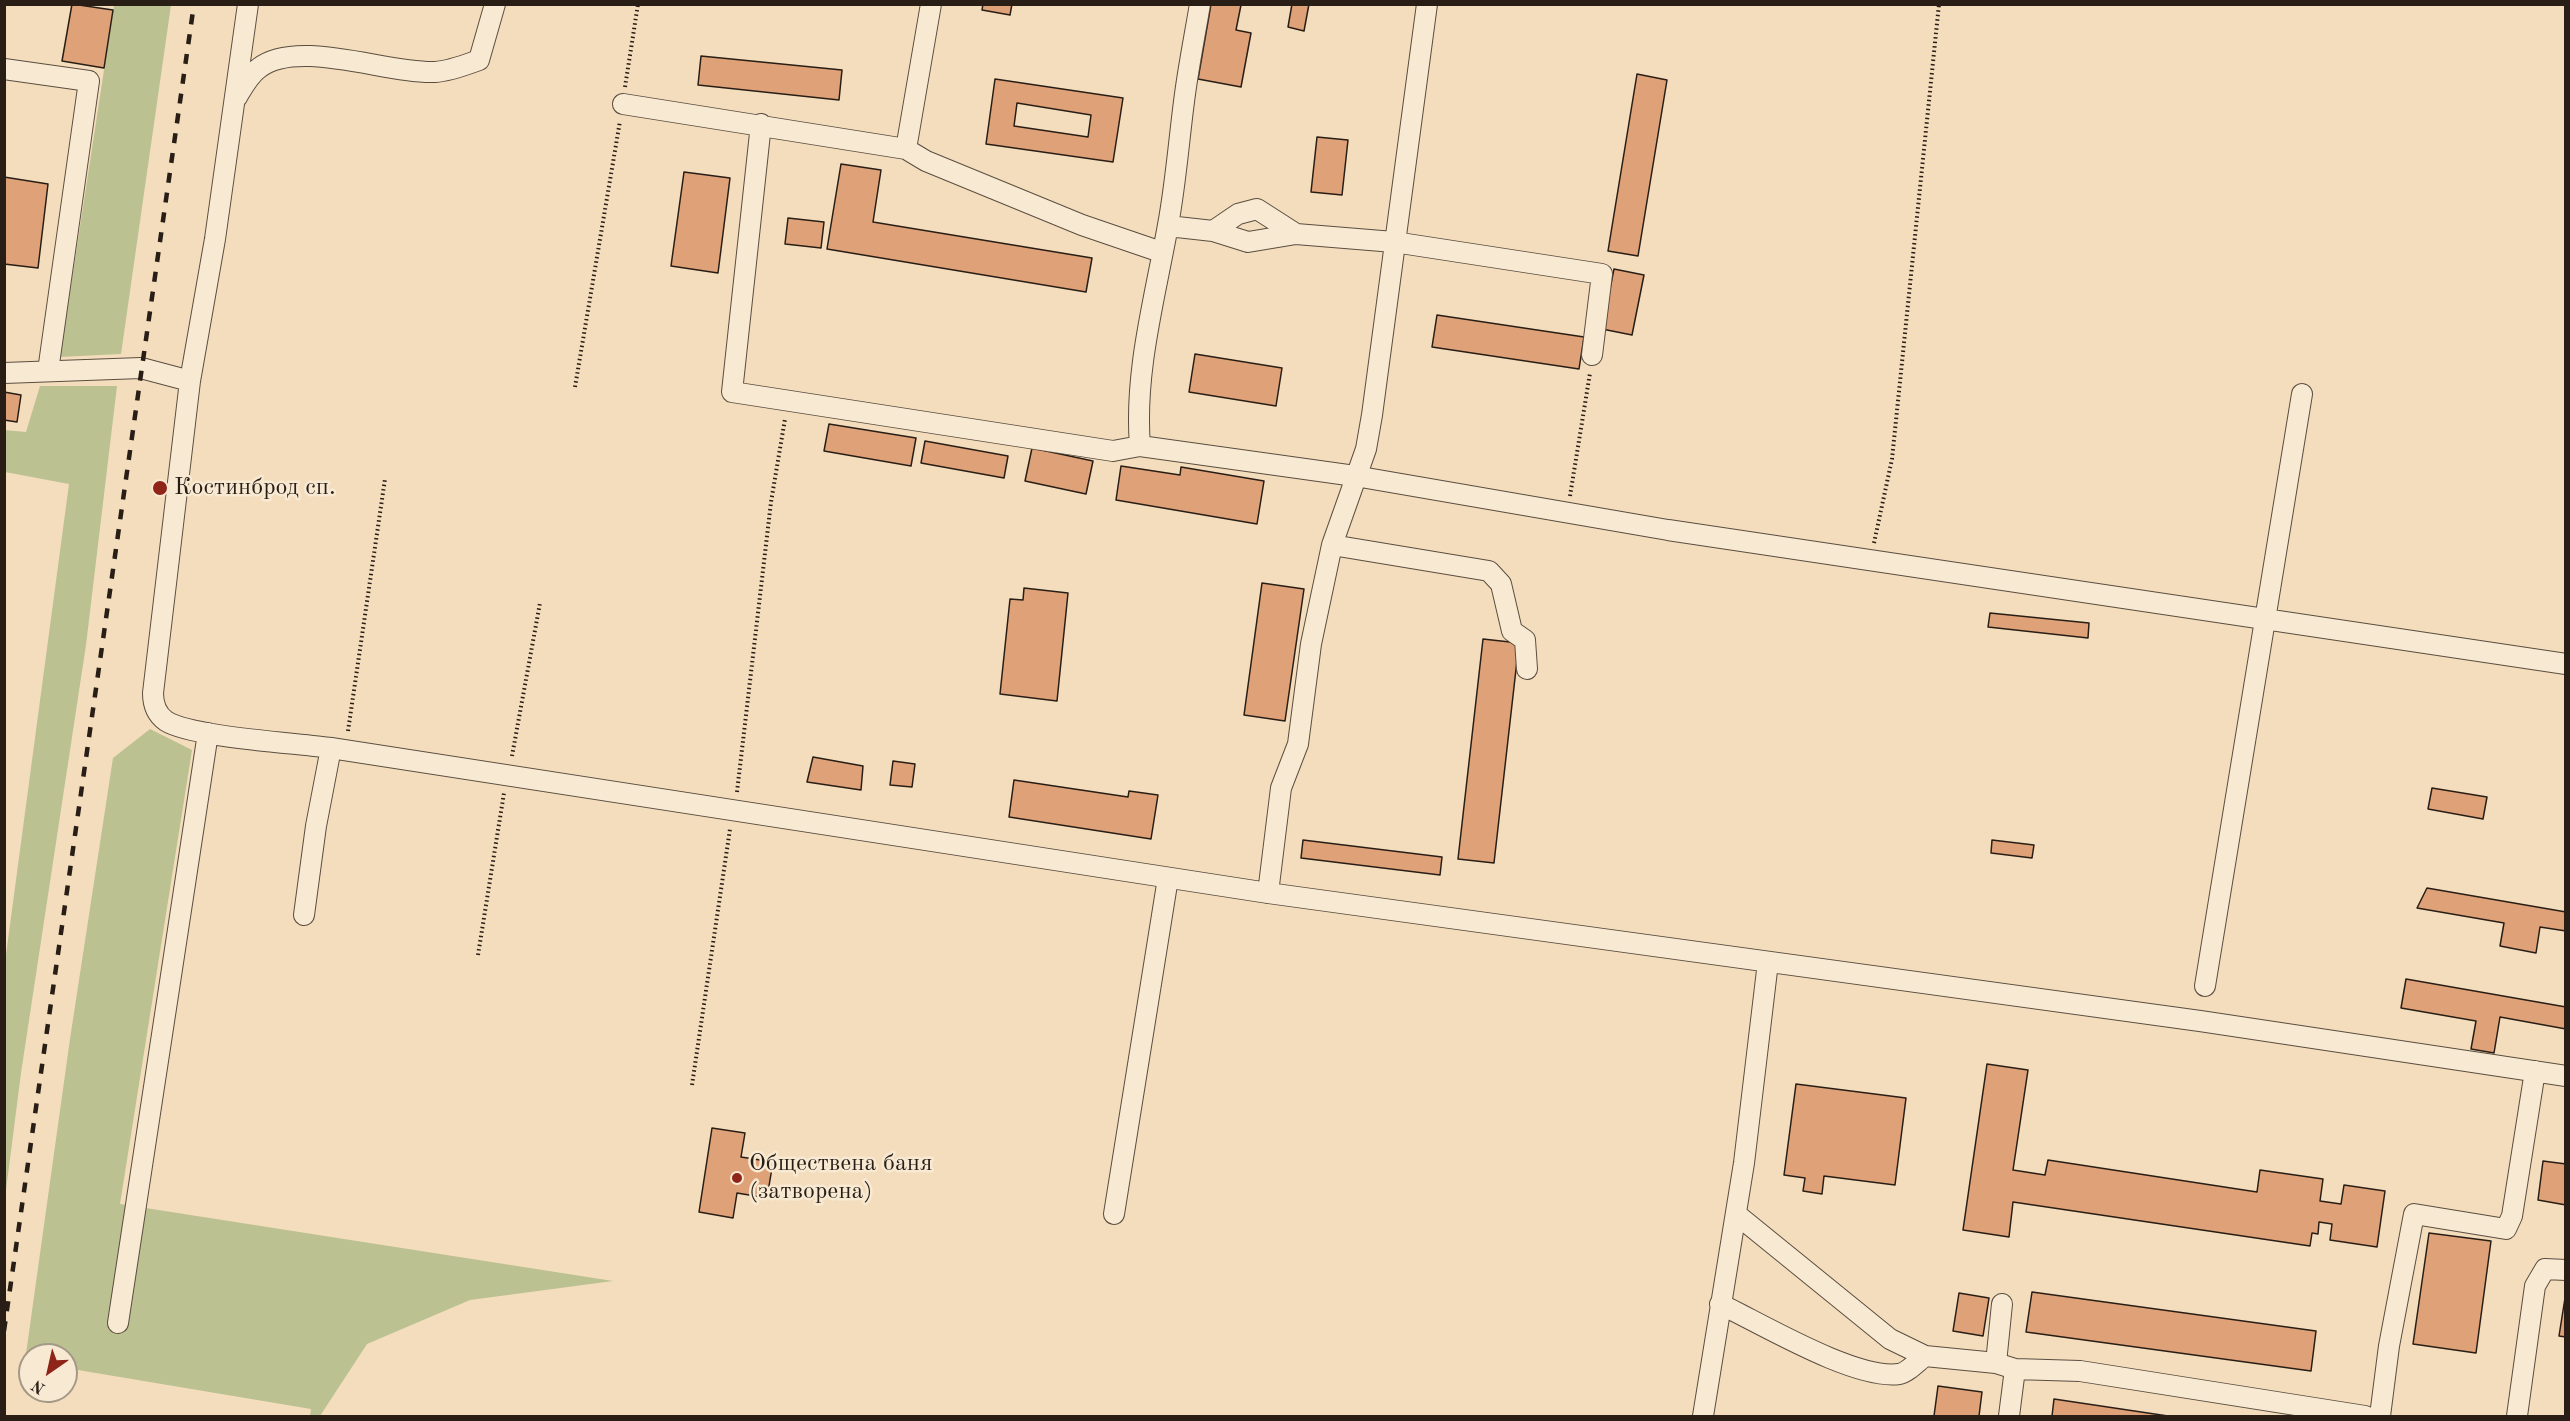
<!DOCTYPE html>
<meta charset="utf-8">
<style>
body{margin:0}
#map{position:relative;width:2570px;height:1421px;overflow:hidden;background:#f4ddbc;font-family:"Old Standard TT",serif}
canvas{display:block}
.frame{position:absolute;inset:0;border:6px solid #281e16;pointer-events:none}
.north{position:absolute;left:18px;top:1343px;width:60px;height:60px;box-sizing:border-box;background:#f8e9d3;border:2px solid #a59887;border-radius:50%;rotate:214deg;font-size:16px;font-weight:700;line-height:24px;text-align:center;color:#281e16}
.north::after{content:'';display:block;margin:auto;width:21px;height:27px;background:#8f2418;clip-path:polygon(50% 0,100% 100%,50% 72%,0 100%)}
</style>
<div id="map">
<canvas width="2570" height="1421"></canvas>
<div class="frame"></div>
<div class="north">N</div>
</div>
<script>
const g = document.querySelector('canvas').getContext('2d');
g.lineJoin = 'round';
function paint(path, color) { g.fillStyle = color; g.fill(path, 'evenodd'); }
function stroke(path, color, width, dash) { g.strokeStyle = color; g.lineWidth = width; g.lineCap = dash ? 'butt' : 'round'; g.setLineDash(dash || []); g.stroke(path); }
function drawText(font, color, halo, rows, align = 'center') {
  g.font = font + ' "Old Standard TT",serif'; g.lineWidth = 5; g.setLineDash([]); g.textBaseline = 'middle'; g.strokeStyle = halo; g.fillStyle = color; for (const [text, x, y, turn = 0] of rows) {
    g.save(); g.translate(x, y); g.rotate((+turn || 0) * Math.PI / 180); g.textAlign = isNaN(turn) ? turn : align; if (halo) g.strokeText(text, 0, 0); g.fillText(text, 0, 0); g.restore();
  }
}
const green = new Path2D(`
 M114 5H171L121 354 60 357Z
 M40 386H117L86 645 21 1073 5 1198V962L69 484 5 472 4 430 26 432Z
 M150 729 192 750 120 1204 613 1281 470 1300 367 1344 320 1416H310L311 1409 66 1368V1355H30V1362L25 1361 70 1039 113 758Z`);
const building = new Path2D(`
 M72 4 113 10 104 68 62 61Z
 M983 4H1012L1010 15 982 10Z
 M1211 4 1241 5 1236 30 1251 33 1241 87 1198 79Z
 M1292 4H1309L1304 31 1288 27Z
 M701 56 842 70 839 100 698 85Z
 M1637 74 1667 80 1638 256 1608 251Z
 M995 79 1123 98 1113 162 986 144ZM1017 103 1091 115 1088 137 1014 126Z
 M1317 137 1348 140 1342 195 1311 192Z
 M841 164 881 170 873 222 1092 258 1086 292 827 249Z
 M684 172 730 178 718 273 671 266Z
 M4 177 48 184 38 268 4 264Z
 M788 218 824 222 821 248 785 244Z
 M1614 269 1644 275 1632 335 1602 329Z
 M1437 315 1584 337 1579 369 1432 347Z
 M1195 354 1282 368 1276 406 1189 392Z
 M4 392 21 395 17 422 4 420Z
 M829 424 916 438 911 466 824 451Z
 M925 441 1008 456 1004 478 921 463Z
 M1032 448 1093 461 1086 494 1025 481Z
 M1121 466 1180 475 1181 467 1264 481 1257 524 1116 500Z
 M1262 583 1304 589 1285 721 1244 715Z
 M1024 588 1068 593 1057 701 1000 694 1010 599 1023 600Z
 M1990 613 2089 623 2088 638 1988 627Z
 M1483 639 1519 643 1494 863 1458 859Z
 M813 757 863 766 861 790 807 782Z
 M893 761 915 764 912 787 890 785Z
 M1014 780 1128 797 1129 791 1158 795 1151 839 1009 817Z
 M2432 788 2487 797 2483 819 2428 809Z
 M1303 840 1442 857 1440 875 1301 858Z
 M1992 840 2034 845 2032 858 1991 853Z
 M2427 888 2566 912V931L2540 927 2536 953 2500 946 2504 923 2417 908Z
 M2406 979 2566 1007V1029L2500 1017 2494 1053 2471 1049 2476 1021 2401 1008Z
 M1987 1064 2028 1070 2013 1170 2045 1175 2048 1160 2257 1192 2260 1170 2323 1179 2320 1201 2341 1204 2344 1185 2385 1191 2377 1247 2330 1240 2332 1224 2319 1222 2318 1234 2312 1233 2310 1246 2013 1202 2009 1237 1963 1230Z
 M1796 1084 1906 1098 1895 1185 1824 1176 1822 1194 1803 1191 1805 1178 1784 1175Z
 M712 1128 745 1133 741 1157 773 1162 767 1198 737 1193 733 1218 699 1212Z
 M2543 1161 2566 1164V1205L2538 1200Z
 M2429 1233 2491 1241 2476 1353 2413 1344Z
 M2032 1292 2316 1331 2311 1371 2026 1332Z
 M1959 1293 1989 1298 1983 1336 1953 1331Z
 M2565 1298 2566 1299V1337L2559 1336Z
 M1938 1386 1982 1392 1979 1416H1934Z
 M2054 1399 2168 1416H2052Z`);
const path = new Path2D(`
 M625 87 638 4
 M575 387 620 121
 M1570 496 1590 373
 M1874 543 1892 459 1939 4
 M348 731 385 479
 M512 756 540 603
 M737 792 771 502 785 419
 M478 955 504 793
 M692 1085 730 829`);
const minor = new Path2D(`
 M4 69 89 81 48 371
 M237 97C243 87 249 75 259 68 298 38 387 74 435 72 450 71 465 65 479 60L495 4
 M623 104 906 149 926 161 1082 225 1161 252
 M761 124 732 392 1113 451 1140 446 1355 476 1668 530 2566 664
 M906 149 931 4
 M1168 226 1213 231 1248 242 1296 234 1394 242 1602 274 1592 355
 M1213 231 1238 214 1257 209 1296 234
 M4 373 141 368 190 381 153 693C153 704 156 714 166 721 191 737 296 743 331 748L1268 893 2200 1021 2566 1076
 M190 381 215 239 248 4
 M1140 446C1134 372 1155 298 1168 225 1176 182 1179 138 1185 94 1189 64 1195 34 1200 4
 M1332 545 1489 571 1501 584 1512 631 1525 640 1527 669
 M1268 893 1281 788 1298 744 1311 644 1332 545 1366 449 1372 415 1427 4
 M304 915 316 826 331 748
 M2205 986 2302 394
 M1114 1214 1168 878
 M1736 1214 1890 1339 1925 1356 1996 1363 2015 1369 2080 1371 2365 1416
 M1720 1304C1762 1324 1855 1380 1899 1374 1907 1373 1918 1361 1925 1356
 M118 1323 208 733
 M1996 1363 2002 1304
 M1703 1416 1744 1163 1768 962
 M2009 1416 2015 1369
 M2380 1416 2389 1346 2414 1214 2506 1229 2512 1216 2535 1071
 M2517 1416 2535 1286 2545 1269 2566 1270`);
const rail = new Path2D(`
 M4 1331 194 4`);
const markers = [
 [160,488,8,"#8f2418"],
 [737,1178,6,"#8f2418"]
];
const poiNames = [
 ["Костинброд сп.",174,488],
 ["Обществена баня",749,1164],
 ["(затворена)",749,1192]
];
paint(green, '#bbc191');
paint(building, '#dea178');
stroke(building, '#281e16', 1.5);
stroke(minor, '#5b4e40', 22);
stroke(path, '#281e16', 4, [1.5, 3]);
stroke(minor, '#f8e9d3', 20);
stroke(rail, '#281e16', 4.5, [10, 10]);
for (const [x, y, r, color] of markers) { const dot = new Path2D(); dot.arc(x, y, r, 0, 2 * Math.PI); g.fillStyle = color; g.fill(dot); stroke(dot, '#f8e9d3', 2); }
drawText('24px', '#281e16', '#f8e9d3', poiNames, 'left');
</script>
